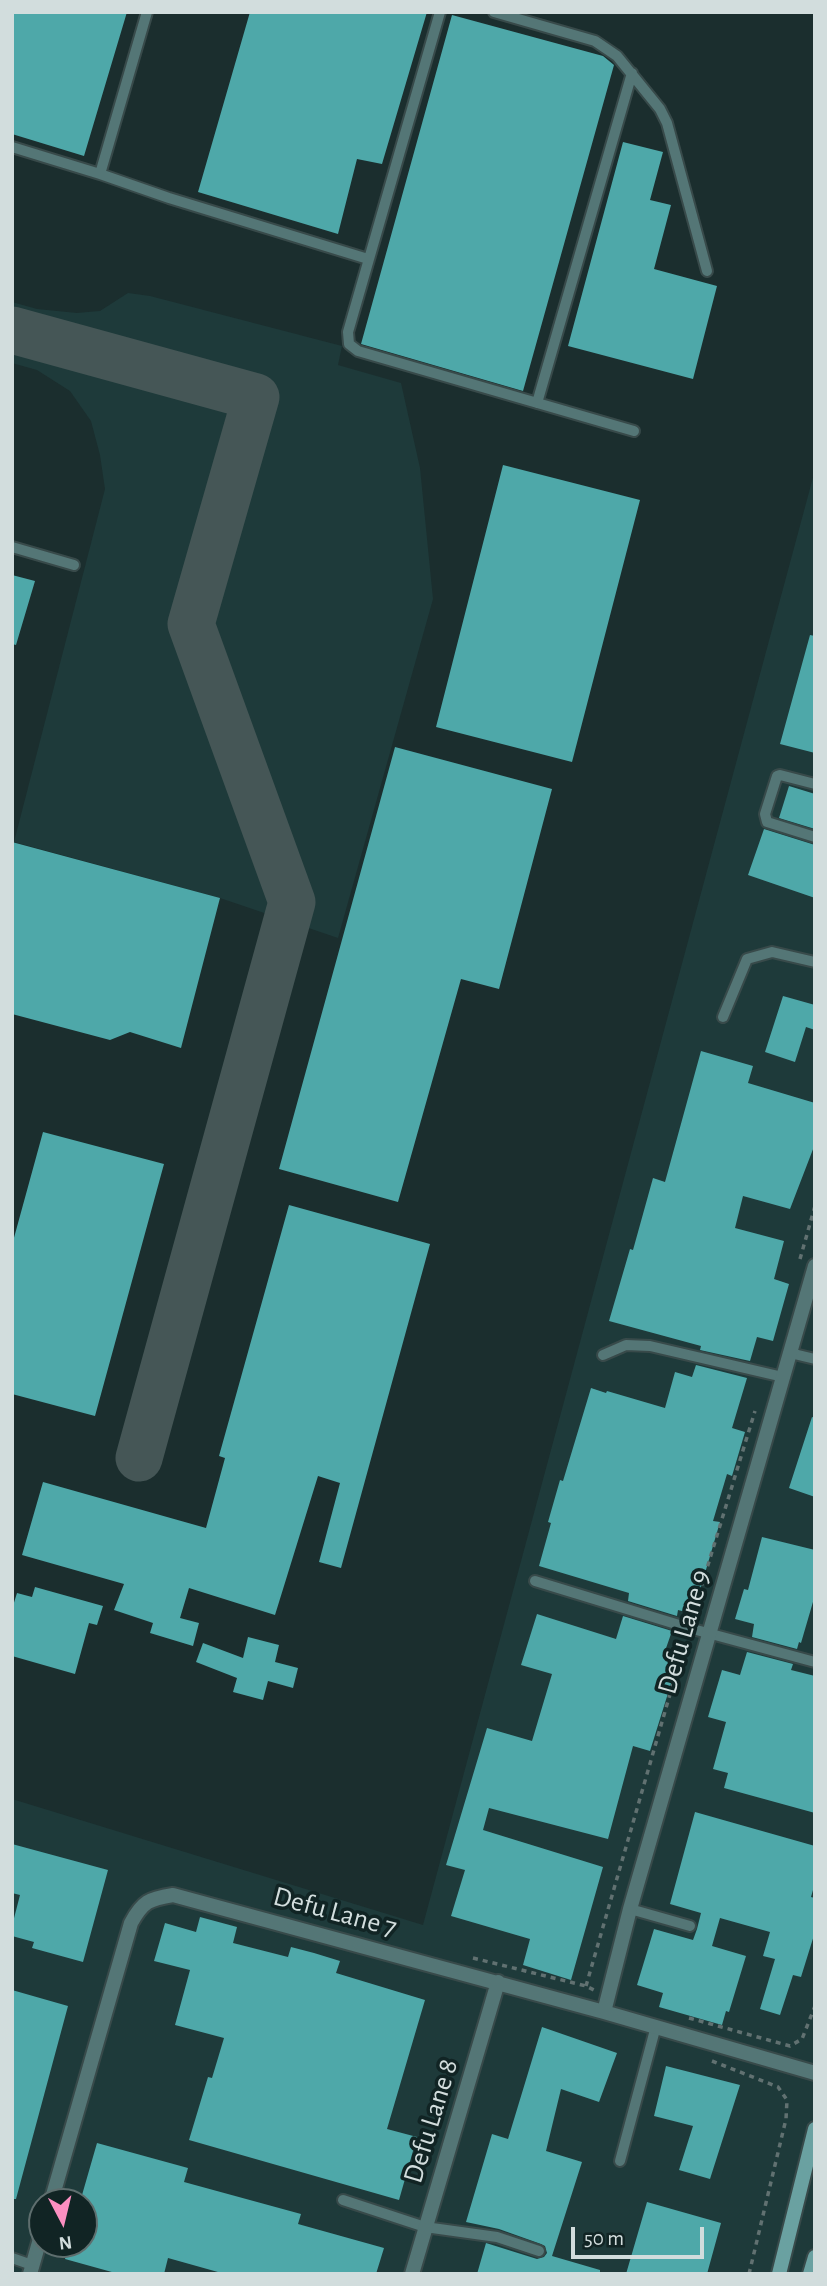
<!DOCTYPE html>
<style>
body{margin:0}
#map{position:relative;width:827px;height:2286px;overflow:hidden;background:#1b2e2e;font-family:"Alegreya Sans",sans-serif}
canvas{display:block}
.frame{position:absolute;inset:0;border:14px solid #d2dddd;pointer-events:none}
.north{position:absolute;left:28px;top:2188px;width:70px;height:70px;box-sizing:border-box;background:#112424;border:2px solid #5e6e6e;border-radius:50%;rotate:173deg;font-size:19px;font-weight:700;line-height:28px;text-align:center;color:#d2dddd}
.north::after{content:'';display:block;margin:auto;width:24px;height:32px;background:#fc8fc1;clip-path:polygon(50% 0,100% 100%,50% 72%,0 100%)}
.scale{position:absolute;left:571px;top:2227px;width:133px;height:32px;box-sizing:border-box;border:4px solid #d2dddd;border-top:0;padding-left:9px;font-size:21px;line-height:24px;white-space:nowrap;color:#d2dddd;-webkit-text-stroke:5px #112424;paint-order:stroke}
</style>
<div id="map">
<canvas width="827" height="2286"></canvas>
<div class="frame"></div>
<div class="north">N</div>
<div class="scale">50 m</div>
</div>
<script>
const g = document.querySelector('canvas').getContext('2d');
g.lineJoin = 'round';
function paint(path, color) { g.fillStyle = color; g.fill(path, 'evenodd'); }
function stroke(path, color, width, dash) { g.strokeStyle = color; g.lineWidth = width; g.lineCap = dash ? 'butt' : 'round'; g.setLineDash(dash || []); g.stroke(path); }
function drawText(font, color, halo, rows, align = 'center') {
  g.font = font + ' "Alegreya Sans",sans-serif'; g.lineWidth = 7; g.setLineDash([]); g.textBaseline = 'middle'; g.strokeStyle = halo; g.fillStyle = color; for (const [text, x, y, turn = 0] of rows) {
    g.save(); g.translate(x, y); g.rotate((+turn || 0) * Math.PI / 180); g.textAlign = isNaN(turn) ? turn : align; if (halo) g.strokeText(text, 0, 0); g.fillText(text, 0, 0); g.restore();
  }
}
const built = new Path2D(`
 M128 293 150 296 342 346 338 365 401 383 420 468 433 599 338 938 220 898 14 842 105 489 100 455 91 421 70 391 37 370 12 363V302L37 309 77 313 100 311Z
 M815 470V2274H12V1799L423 1925ZM42 2202H84V2244H42Z`);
const taxiway = new Path2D(`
 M12 330 256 397 191 624 292 902 139 1458`);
const building = new Path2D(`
 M12 12H127L84 156 12 134Z
 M250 12H427L382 164 357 159 338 234 198 192Z
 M452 15 603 56 614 65 523 391 361 344Z
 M623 142 663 152 650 200 671 205 654 269 717 286 693 379 568 346Z
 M503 465 640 500 572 762 436 727Z
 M12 575 35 581 16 645 12 644Z
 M810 635 815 636V753L780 744Z
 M395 747 552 789 499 989 461 979 398 1202 279 1169Z
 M789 786 815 794V829L779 818Z
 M764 829 815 845V898L748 875Z
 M12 842 220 898 181 1048 130 1032 110 1040 12 1014Z
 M783 996 815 1005V1030L806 1027 795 1062 765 1052Z
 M701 1051 753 1066 748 1083 815 1103V1144L790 1209 743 1196 735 1228 784 1241 774 1279 789 1284 773 1341 757 1337 750 1361 700 1350 701 1346 609 1321 630 1249 633 1250 653 1178 665 1182Z
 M43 1132 164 1164 95 1416 12 1394V1245Z
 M289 1205 430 1244 341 1568 319 1562 340 1483 318 1476 275 1615 189 1588 180 1618 199 1623 193 1646 150 1633 153 1623 114 1610 124 1584 22 1555 43 1482 206 1528 225 1458 219 1456Z
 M696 1365 747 1378 732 1428 745 1432 732 1476 727 1474 713 1521 720 1522 693 1614 678 1610 677 1616 628 1601 629 1593 539 1566 551 1523 548 1522 560 1480 563 1481 591 1388 606 1393 607 1391 665 1408 675 1372 692 1377Z
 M812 1417 815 1418V1497L789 1488Z
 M762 1537 815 1550V1595L801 1643 799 1642 797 1649 752 1637 754 1624 735 1619 744 1589 748 1590Z
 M35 1587 103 1606 97 1625 89 1623 75 1674 12 1656V1609L17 1593 32 1597Z
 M537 1614 616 1639 623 1616 672 1631 664 1654 679 1658 650 1751 633 1746 608 1839 489 1808 483 1830 603 1867 571 1980 523 1965 530 1939 451 1916 465 1870 446 1865 487 1728 532 1741 552 1674 521 1665Z
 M248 1637 279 1645 275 1662 298 1668 293 1688 268 1681 263 1700 233 1692 237 1678 196 1662 203 1643 243 1658Z
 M747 1652 793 1664 791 1670 815 1676V1813L724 1788 728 1773 713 1769 726 1722 708 1717 722 1670 740 1675Z
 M695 1812 815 1846V1883L811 1897 815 1898V1932L801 1977 793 1975 780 2015 760 2009 775 1959 763 1956 770 1932 720 1918 712 1946 746 1956 729 2012 726 2011 722 2025 659 2007 663 1993 637 1985 654 1929 693 1940 697 1929 701 1913 670 1904Z
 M12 1844 108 1870 83 1962 32 1948 34 1942 12 1936V1926L20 1895 12 1893Z
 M200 1917 237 1927 233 1943 288 1957 291 1947 314 1953 340 1961 336 1973 425 2000 387 2129 417 2137 399 2200 189 2140 208 2077 212 2078 224 2038 175 2025 190 1970 154 1961 165 1923 196 1932Z
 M12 1990 68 2006 16 2199H12Z
 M542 2027 617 2053 599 2102 561 2089 546 2151 582 2162 552 2256 600 2270V2274H477L486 2243 537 2259 544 2257 547 2253 545 2246 541 2244 499 2229 466 2222 492 2134 508 2139Z
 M666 2066 740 2085 710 2179 679 2170 693 2126 654 2116Z
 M97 2143 188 2168 184 2182 301 2214 298 2224 384 2248 376 2274H225L168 2258 164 2274H119L65 2259 69 2244H84V2202H80Z
 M647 2202 721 2223 707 2274H626Z`);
const path = new Path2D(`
 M800 1259 815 1206
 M693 1614 755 1411
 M473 1958 586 1986 594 1990
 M586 1986 685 1642
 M689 2018 790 2046 802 2039 815 2006
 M712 2061 778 2087 787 2100 786 2119 749 2274`);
const service = new Path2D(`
 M440 12 348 332 349 344 358 351 634 431
 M494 12 595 41 617 56 660 109 667 123 707 271
 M12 147 100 174 147 12
 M100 174 169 198 368 259
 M537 403 632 73
 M12 547 74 565
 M815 784 780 775 777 776 765 814 767 822 815 837
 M723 1017 747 959 772 952 815 962
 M790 1353 815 1359
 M603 1355 626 1345 650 1346 783 1377
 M535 1581 689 1628 815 1662
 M630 1909 690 1926
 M620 2161 656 2026
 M343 2200 425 2227 497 2237 539 2251
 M12 2258 32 2265`);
const minor = new Path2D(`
 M604 2012 630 1909 815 1266
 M51 2202 131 1923C143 1901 149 1899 173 1895L604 2012 815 2073
 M30 2274 42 2232
 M412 2274 498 1982`);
const secondary = new Path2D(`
 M779 2274 815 2129
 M810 2274 815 2257`);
const streetNames = [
 ["Defu Lane 9",684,1632,-74],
 ["Defu Lane 7",335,1912,15],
 ["Defu Lane 8",431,2121,-73]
];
paint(built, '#1e3a3a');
stroke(taxiway, '#455656', 47);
paint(building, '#4ea8a9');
stroke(service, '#384a4a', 14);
stroke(minor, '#384a4a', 18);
stroke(secondary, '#384a4a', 18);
stroke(path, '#617171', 3.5, [5, 5]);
stroke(service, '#547676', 10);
stroke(minor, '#547676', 14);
stroke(secondary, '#6aa1a1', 14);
drawText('28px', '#d2dddd', '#112424', streetNames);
</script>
